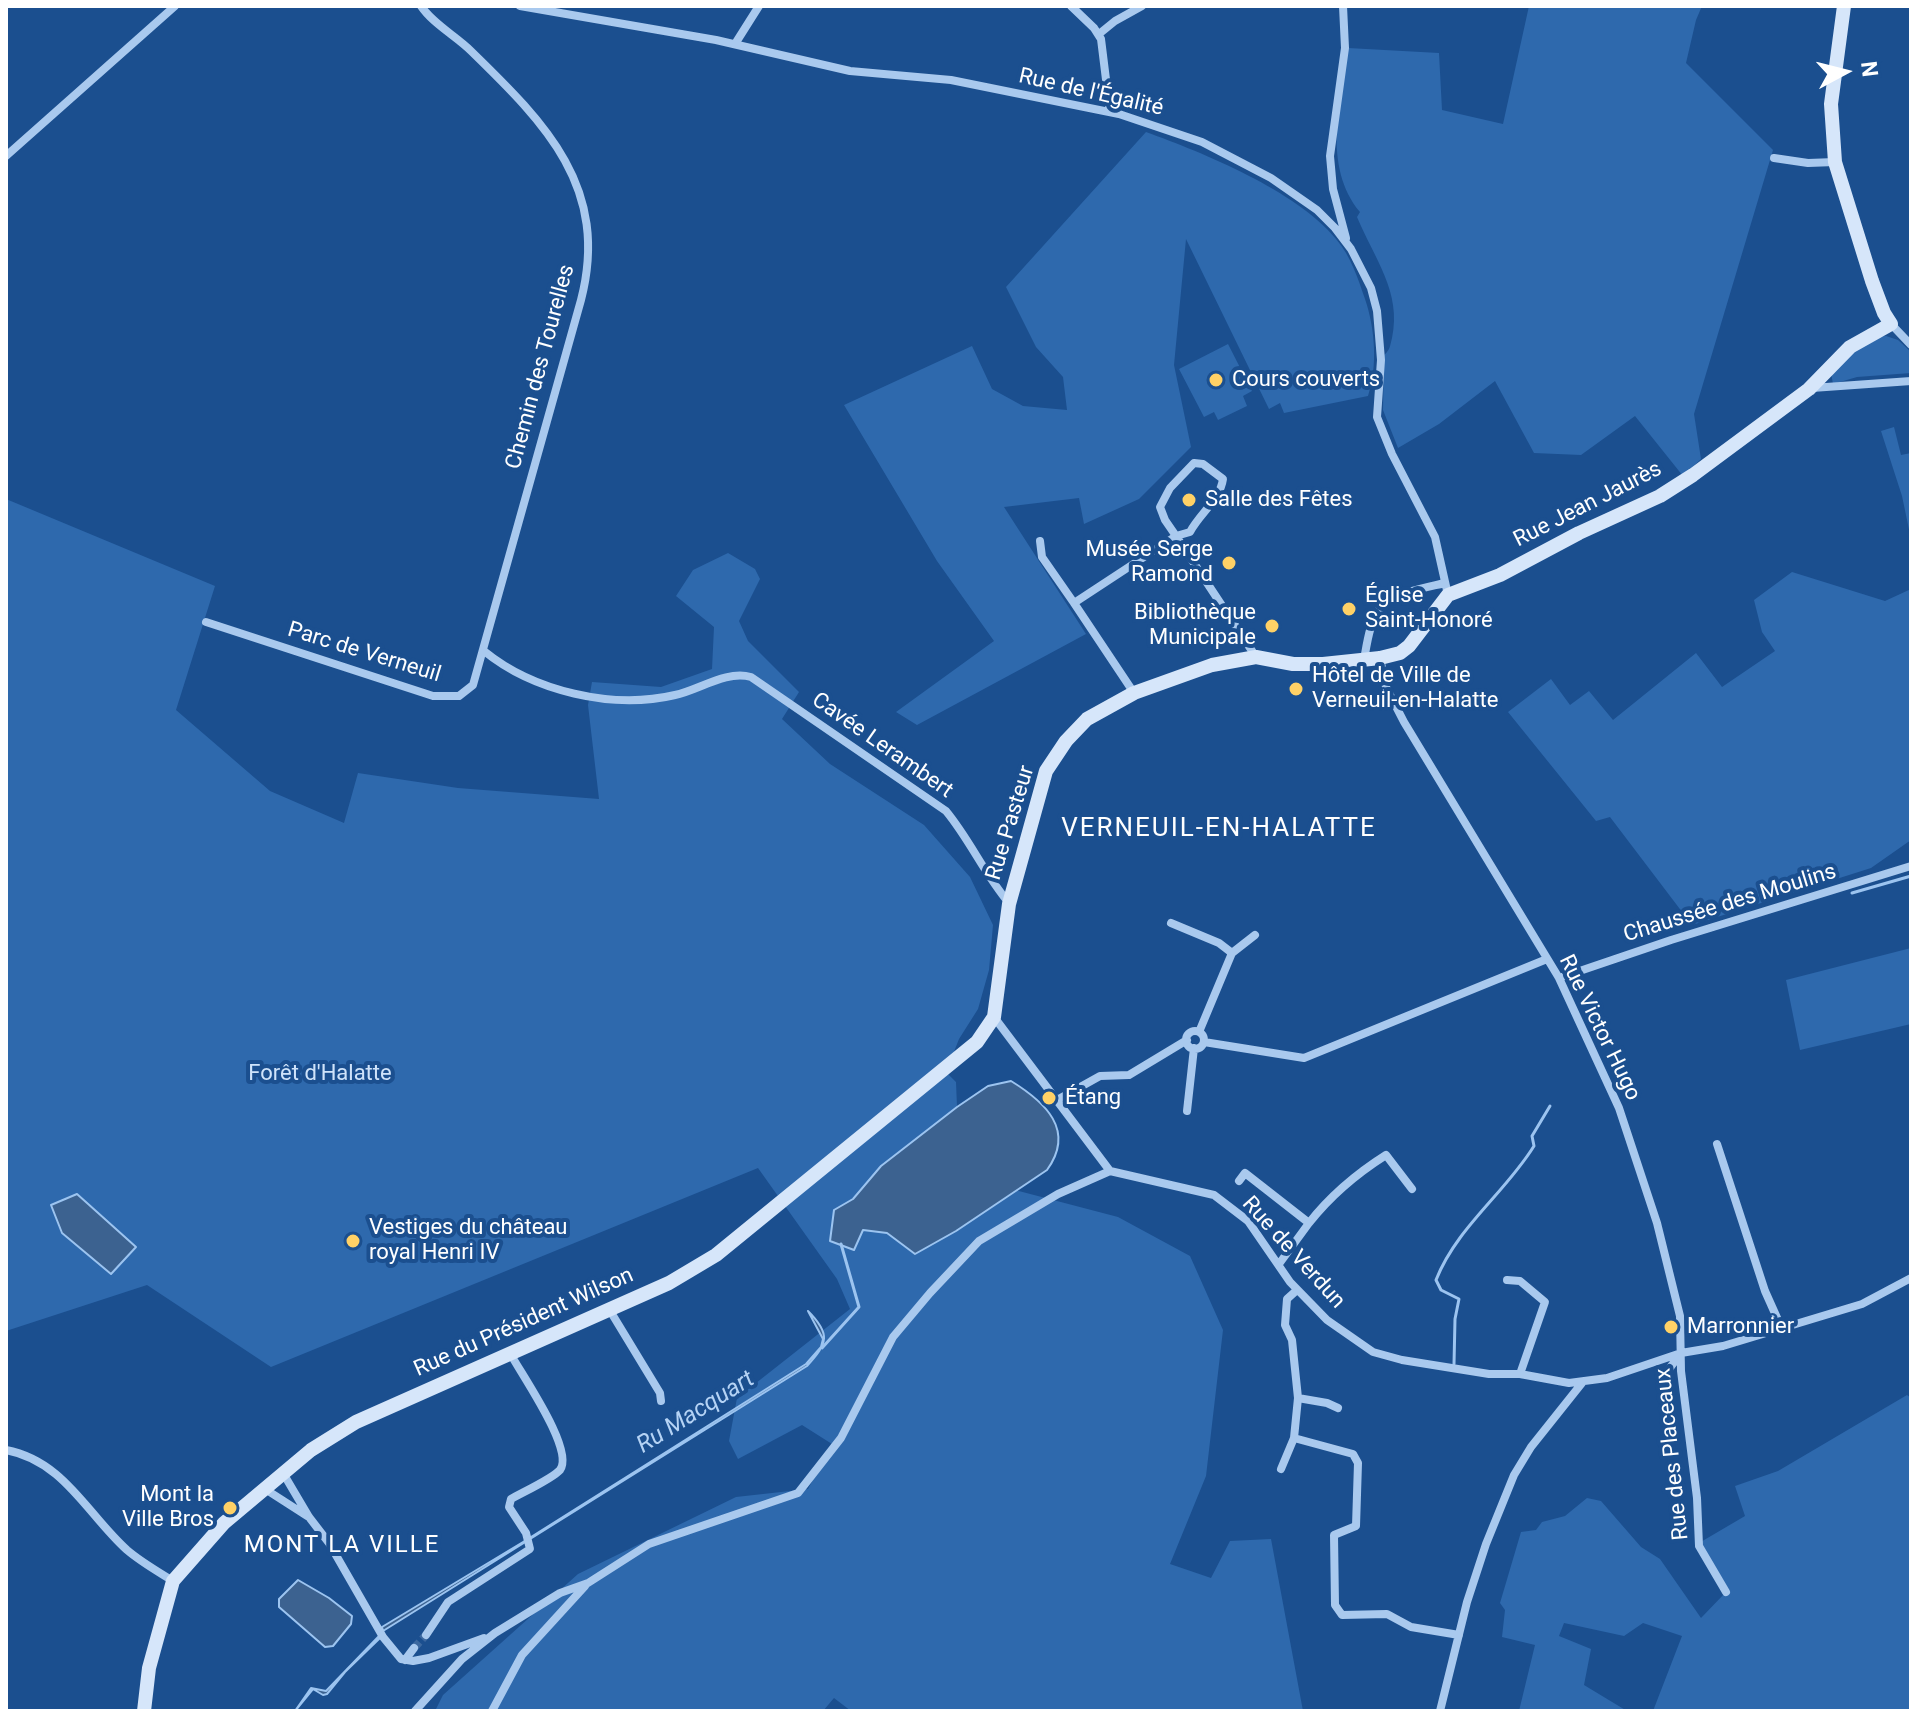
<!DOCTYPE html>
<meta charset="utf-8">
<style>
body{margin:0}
#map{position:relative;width:1917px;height:1717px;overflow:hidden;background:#1b4f8f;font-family:Roboto,sans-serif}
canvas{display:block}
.frame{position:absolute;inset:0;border:8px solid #fff;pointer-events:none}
.north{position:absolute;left:1805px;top:32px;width:80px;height:80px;-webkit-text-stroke:6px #1b4f8f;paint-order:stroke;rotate:83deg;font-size:22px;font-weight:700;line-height:32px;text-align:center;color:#fff}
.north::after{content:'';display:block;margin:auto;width:28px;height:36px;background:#fff;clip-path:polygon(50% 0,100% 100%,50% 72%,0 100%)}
</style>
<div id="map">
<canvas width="1917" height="1717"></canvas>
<div class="frame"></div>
<div class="north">N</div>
</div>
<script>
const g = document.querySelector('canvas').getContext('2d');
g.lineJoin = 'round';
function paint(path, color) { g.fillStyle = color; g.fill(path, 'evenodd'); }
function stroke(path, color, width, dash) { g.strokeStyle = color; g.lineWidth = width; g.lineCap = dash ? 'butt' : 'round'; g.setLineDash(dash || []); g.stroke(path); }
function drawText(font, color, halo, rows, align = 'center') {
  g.font = font + ' Roboto,sans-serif'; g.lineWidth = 8; g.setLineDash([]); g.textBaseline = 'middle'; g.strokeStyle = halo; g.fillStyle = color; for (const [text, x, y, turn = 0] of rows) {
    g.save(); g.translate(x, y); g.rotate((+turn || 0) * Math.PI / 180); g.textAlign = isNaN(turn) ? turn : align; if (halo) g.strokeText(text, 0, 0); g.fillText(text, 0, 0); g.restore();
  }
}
const green = new Path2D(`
 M1529 6H1702L1696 20 1686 63 1773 150 1694 414 1701 459 1683 476 1635 416 1581 455 1534 453 1495 381 1439 424 1398 448 1383 410 1384 355C1390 350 1390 346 1392 338 1402 292 1374 258 1357 217L1360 212C1322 166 1340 101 1348 48L1439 53 1442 110 1503 124Z
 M1146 132C1204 153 1297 191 1336 239 1351 256 1358 279 1365 299 1375 328 1378 366 1368 396L1284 413 1280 403 1269 409 1186 239 1174 365 1191 447 1139 499 1084 524 1079 498 1004 507 1086 634 917 725 896 712 994 641 937 561 844 405 972 346 992 389 1023 406 1067 410 1063 377 1036 347 1006 287Z
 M1886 336 1898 340 1911 352V373L1857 377 1833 384 1831 373C1846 356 1862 338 1886 336Z
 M1228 344 1252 391 1243 396 1247 406 1218 420 1214 412 1204 417 1179 369Z
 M1894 427 1901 455 1911 453V539L1902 496 1881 431Z
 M6 499 215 586 176 710 270 791 344 823 358 773 458 788 599 799 588 705 592 682 661 687 712 669 714 627 676 596 693 570 728 553 755 569 760 579 739 621 748 641 799 692 782 719 830 764 924 825 970 877 993 925 989 970 978 1009 959 1039 946 1072 956 1082 957 1107 881 1166 853 1199 834 1210 863 1230 887 1233 915 1254 956 1231 1015 1190 1118 1217 1190 1256 1223 1330 1206 1476 1170 1564 1211 1578 1230 1541 1271 1539 1303 1711H851L834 1698 823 1711H435L443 1695 578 1574 736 1497 808 1489 832 1444 802 1425 738 1459 729 1441 737 1398 850 1309 837 1279 758 1168 271 1367 147 1285 6 1331ZM51 1205 111 1273 61 1233Z
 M1792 572 1885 601 1911 589V840L1871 868 1692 925 1610 817 1596 821 1508 712 1551 679 1570 705 1589 691 1613 720 1696 653 1722 687 1775 651 1762 632 1754 600Z
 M1911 948V1024L1800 1050 1786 980Z
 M1907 1395 1911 1398V1711H1653L1682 1636 1643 1623 1624 1636 1564 1623 1559 1636 1591 1649 1584 1685 1627 1711H1519L1535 1645 1502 1637 1505 1610 1500 1603 1521 1532 1536 1530 1542 1522 1565 1516 1587 1498 1601 1501 1641 1547 1660 1559 1701 1618 1726 1592 1699 1543 1745 1516 1735 1486 1778 1471Z`);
const water = new Path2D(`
 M1011 1081C1045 1102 1076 1130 1047 1170L956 1231 915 1254 887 1233 863 1230 854 1250 830 1241 834 1210 853 1199 881 1166 957 1107 988 1086Z
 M77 1194 136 1247 111 1274 62 1233 51 1205Z
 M808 1311C831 1334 828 1343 807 1366L383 1631 382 1627 523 1542 806 1364 821 1347 823 1339Z
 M298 1580 329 1598 352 1616 351 1624 333 1646 325 1647 279 1607V1599Z
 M379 1636 380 1638 345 1672 327 1694 323 1695 313 1689 295 1711 311 1688 326 1691Z`);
const stream = new Path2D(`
 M1852 893 1911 876
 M822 1348 859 1307 841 1244
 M1454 1364 1455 1319 1459 1299 1441 1290 1436 1280C1457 1227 1505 1193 1534 1146L1532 1136 1550 1106`);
const streetTunnel = new Path2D(`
 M414 1648 426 1635`);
const street = new Path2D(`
 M520 6 716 40 850 71 951 80 1119 114 1202 142 1271 178 1317 210 1335 228 1351 249 1371 288 1377 311 1381 360 1377 417 1392 454 1435 537 1448 595
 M1071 6 1094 28 1101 39 1110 112
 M1343 6 1345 48 1330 156 1333 189 1346 238
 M1099 34 1115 21 1142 6
 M735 44 759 6
 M6 156 175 6
 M1774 158 1808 163 1835 162
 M1891 324 1911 345
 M1812 388 1911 381
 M1194 463 1203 464 1223 479C1220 500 1200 513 1190 532L1176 536 1165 520 1160 507 1170 488Z
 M1040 541 1042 557 1074 603 1176 536 1256 657
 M1074 603 1134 693
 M206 622 433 696H459L473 685 581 300C610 188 546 124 471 51 456 36 433 24 421 6
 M484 651C533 691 612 710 675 695 699 690 726 670 751 677L946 811C970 840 985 875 1009 903
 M1380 658 1386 687 1404 722 1559 978 1619 1108 1657 1223 1680 1316 1681 1371 1697 1498 1699 1546 1726 1592
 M1364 660C1367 643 1370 618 1383 605 1394 593 1429 587 1445 583
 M1171 923 1219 943 1232 953
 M1559 978 1671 940 1911 866
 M994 1017 1110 1171 1214 1195 1248 1221 1290 1282 1327 1320 1373 1352 1402 1360 1489 1374H1520L1569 1383 1607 1378 1681 1353 1723 1346 1862 1304 1911 1278
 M1186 1040a9 9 0 1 1 18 0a9 9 0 1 1-18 0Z
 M1199 1032 1232 953 1255 935
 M1204 1042 1304 1058 1547 959
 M1057 1100 1100 1076 1129 1075 1187 1040
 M1187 1111 1194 1048
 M1717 1144 1765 1291 1782 1329
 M1239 1181 1245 1173 1309 1223 1279 1264
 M1309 1223C1331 1195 1356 1174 1386 1155L1412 1189
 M1507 1280 1520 1281 1545 1302 1520 1374
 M1297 1290 1287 1299 1285 1325 1292 1340 1298 1398 1294 1438 1353 1454 1358 1463 1356 1526 1334 1535 1335 1605 1342 1615 1387 1614 1411 1627 1459 1635
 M609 1309 660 1393 661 1401
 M1660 1381 1678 1357
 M1298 1398 1327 1403 1338 1408
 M6 1450C64 1461 87 1514 127 1550 141 1562 157 1571 173 1581
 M1281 1469 1294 1438
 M283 1473 309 1517 329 1543 383 1637 401 1659 413 1661 429 1658 484 1638
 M265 1489 307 1516
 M426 1635 448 1602 530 1549 526 1533 509 1507 511 1499C523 1492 552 1479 560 1470 575 1450 521 1374 510 1353
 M405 1660 414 1648
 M415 1711 462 1659 495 1633 560 1593 588 1583 649 1544 798 1493 841 1438 893 1337 930 1293 979 1241 1058 1194 1110 1171
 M492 1711 522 1655 585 1586
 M1440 1711 1467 1602 1486 1544 1514 1475 1531 1447 1582 1383`);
const secondary = new Path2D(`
 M144 1711 149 1668 173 1581 224 1523 311 1450 356 1422 669 1283 716 1255 977 1042 994 1017 1009 904 1046 771 1066 741 1087 719 1134 693 1212 665 1256 657 1293 664H1323L1380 658 1400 653 1409 646 1448 595 1500 575 1579 533 1660 496 1693 475 1809 389 1850 347 1891 324 1884 313 1872 281 1835 162 1831 104 1844 6`);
const markers = [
 [1216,380,8,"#ffd166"],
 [1189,500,8,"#ffd166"],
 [1229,563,8,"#ffd166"],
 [1349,609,8,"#ffd166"],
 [1272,626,8,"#ffd166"],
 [1296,689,8,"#ffd166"],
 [1049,1098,8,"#ffd166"],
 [353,1241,8,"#ffd166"],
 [1671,1327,8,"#ffd166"],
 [230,1508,8,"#ffd166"]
];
const streetNames = [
 ["Rue de l'Égalité",1091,93,13],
 ["Chemin des Tourelles",541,367,-75],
 ["Rue Jean Jaurès",1588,505,-27],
 ["Parc de Verneuil",364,653,17],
 ["Cavée Lerambert",882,746,35],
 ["Rue Pasteur",1011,823,-73],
 ["Chaussée des Moulins",1730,904,-17],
 ["Rue Victor Hugo",1599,1028,64],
 ["Rue de Verdun",1293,1253,48],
 ["Rue du Président Wilson",524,1323,-24],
 ["Rue des Placeaux",1673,1454,-96]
];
const poiNames = [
 ["Cours couverts",1232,380],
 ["Salle des Fêtes",1205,500],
 ["Musée Serge",1213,550,"right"],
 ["Ramond",1213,575,"right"],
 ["Église",1365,596],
 ["Saint-Honoré",1365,621],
 ["Bibliothèque",1256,613,"right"],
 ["Municipale",1256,638,"right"],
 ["Hôtel de Ville de",1312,676],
 ["Verneuil-en-Halatte",1312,701],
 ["Étang",1065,1098],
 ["Vestiges du château",369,1228],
 ["royal Henri IV",369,1253],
 ["Marronnier",1687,1327],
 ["Mont la",214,1495,"right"],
 ["Ville Bros",214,1520,"right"]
];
const parkNames = [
 ["Forêt d'Halatte",320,1074]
];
const waterNames = [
 ["Ru Macquart",696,1413,-32]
];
const neighbourhoodNames = [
 ["MONT LA VILLE",342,1546]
];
const quarterNames = [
 ["VERNEUIL-EN-HALATTE",1219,829]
];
paint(green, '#2e69ad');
paint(water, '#3c6290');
stroke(water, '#9cc4f0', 2);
stroke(stream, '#9cc4f0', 3);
stroke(streetTunnel, '#3d69a0', 8, [8, 4]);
stroke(street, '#a9c9ee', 8);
stroke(secondary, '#d6e6fa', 14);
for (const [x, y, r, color] of markers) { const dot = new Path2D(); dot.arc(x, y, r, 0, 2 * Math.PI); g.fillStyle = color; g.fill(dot); stroke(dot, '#1b4f8f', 3); }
drawText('22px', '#fff', '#1b4f8f', streetNames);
drawText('22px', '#fff', '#1b4f8f', poiNames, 'left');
drawText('22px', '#cfe3fa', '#1b4f8f', parkNames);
drawText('italic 24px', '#b5d3f5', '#1b4f8f', waterNames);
g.letterSpacing = '2px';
drawText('24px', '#fff', '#1b4f8f', neighbourhoodNames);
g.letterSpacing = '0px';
g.letterSpacing = '2px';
drawText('26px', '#fff', '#1b4f8f', quarterNames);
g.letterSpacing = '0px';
</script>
